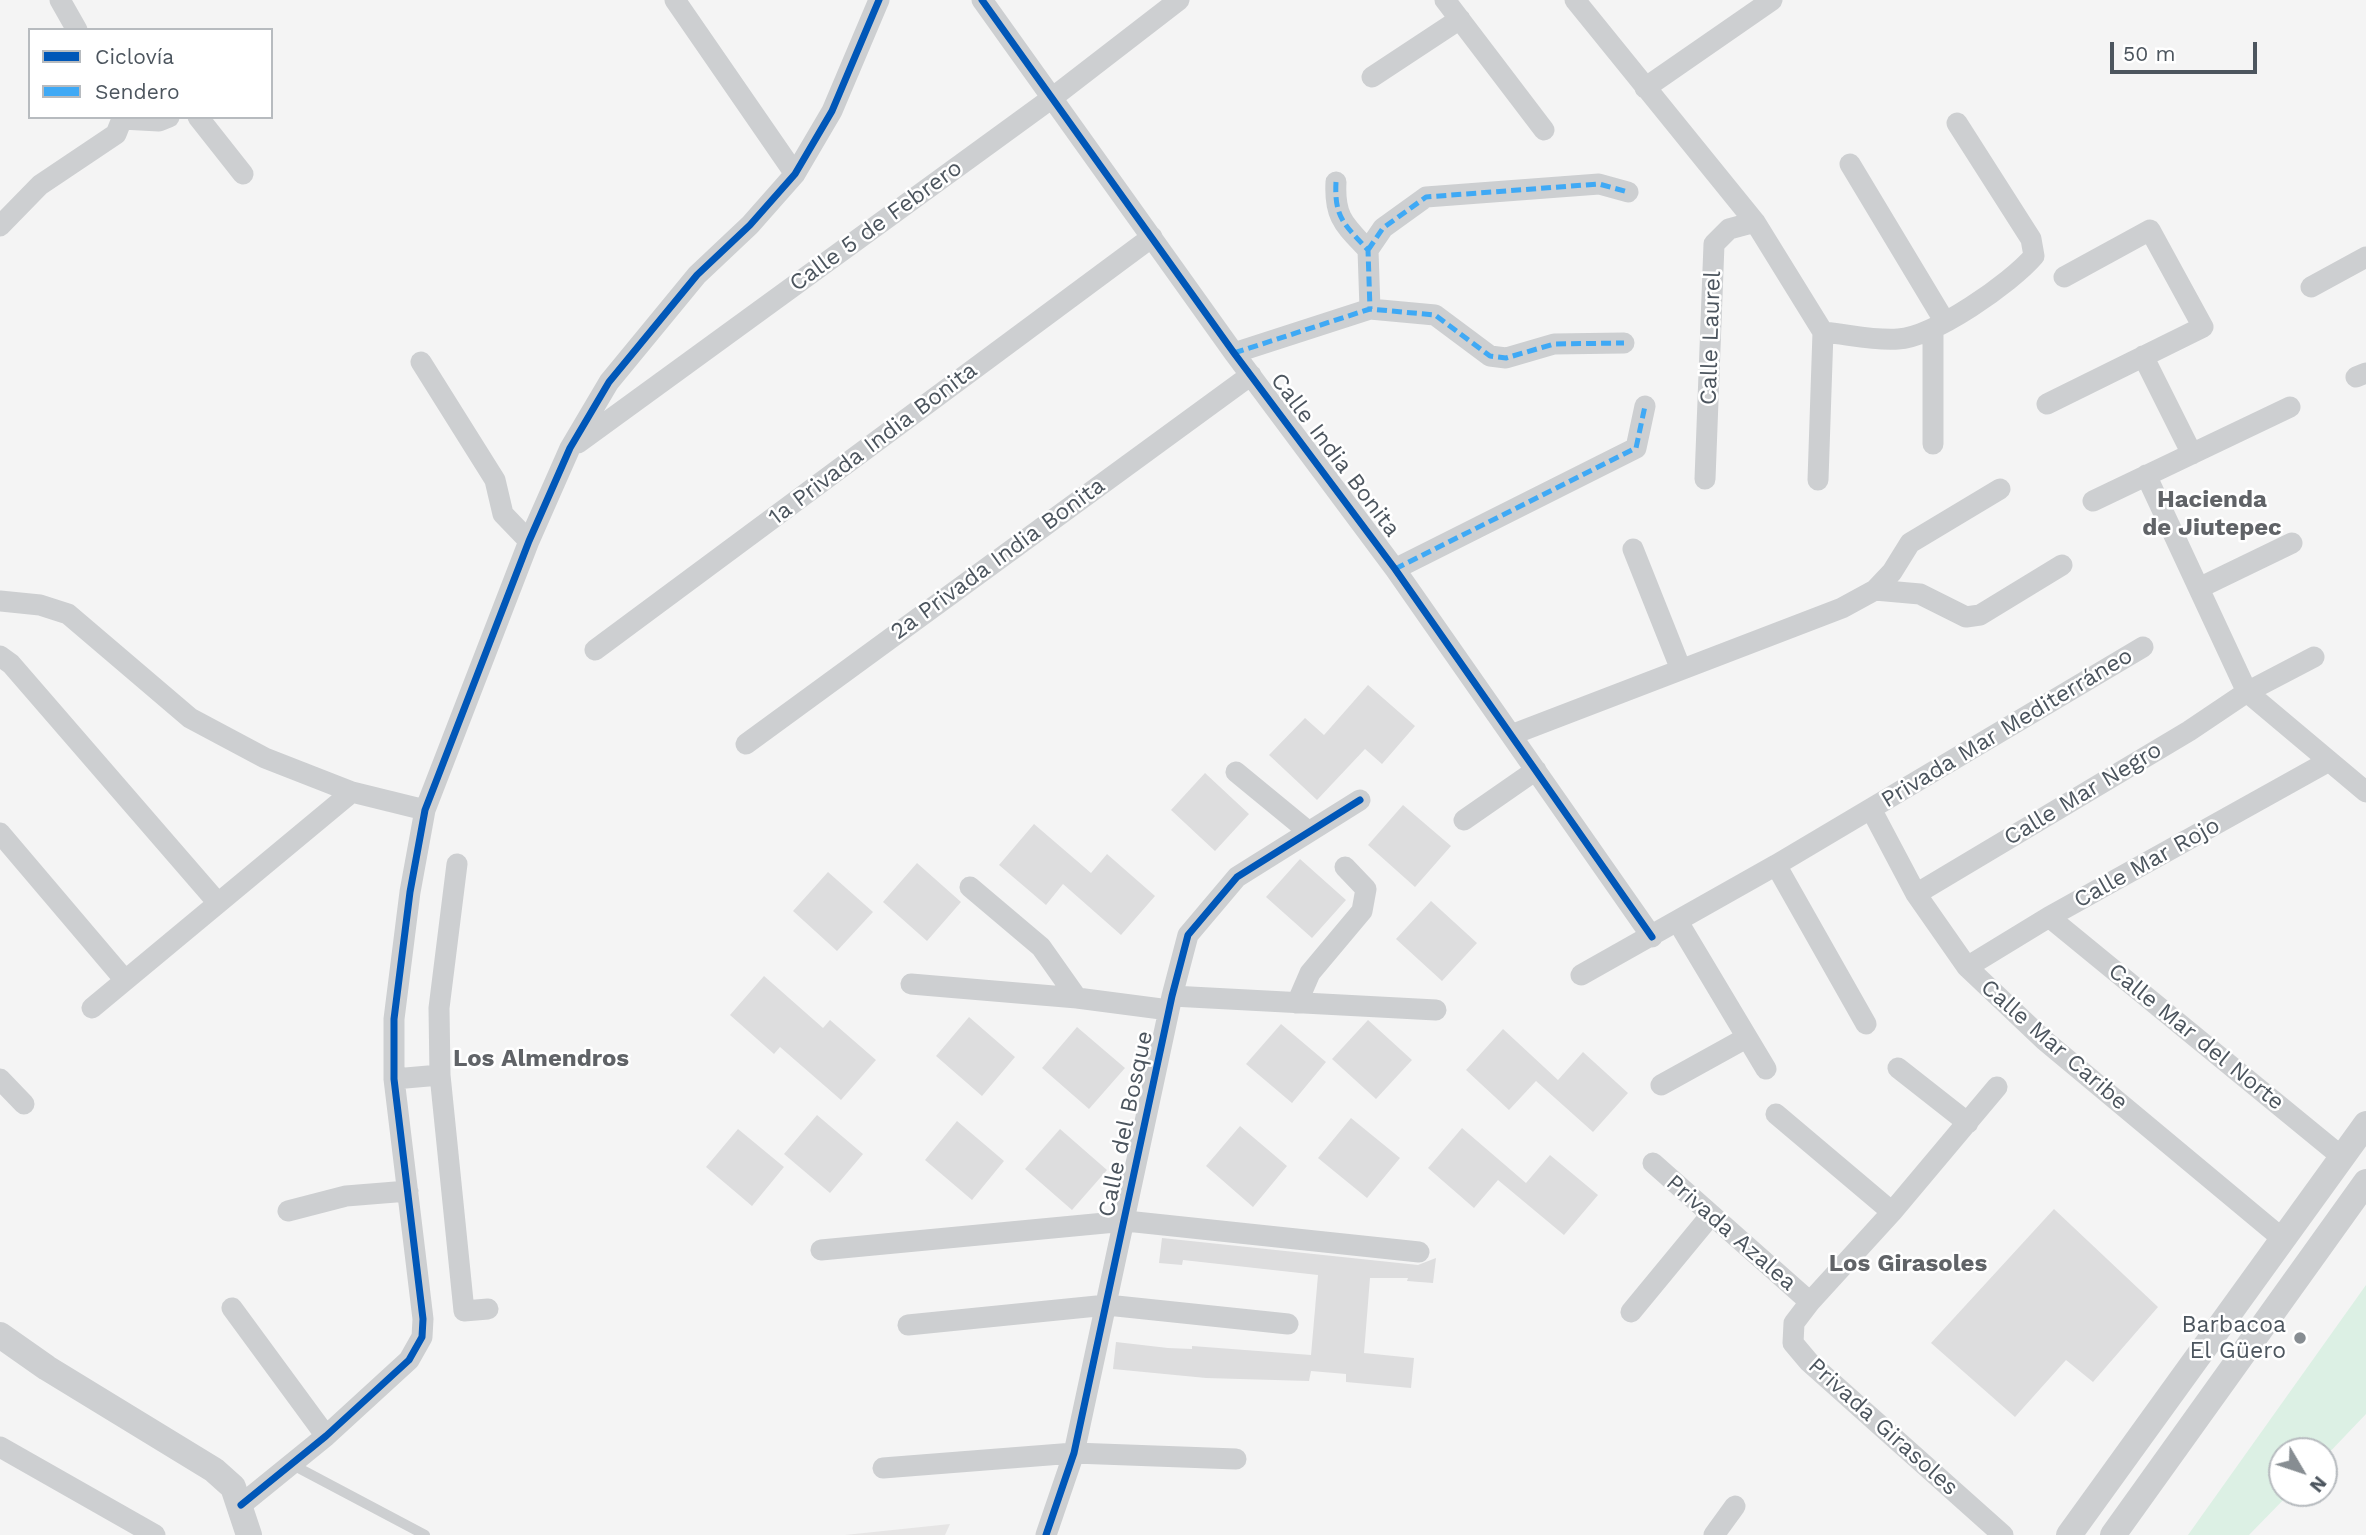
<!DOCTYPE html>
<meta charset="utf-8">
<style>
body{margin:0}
#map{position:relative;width:2366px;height:1535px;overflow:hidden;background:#f4f4f4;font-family:"Work Sans",sans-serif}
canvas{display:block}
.legend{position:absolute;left:28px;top:28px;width:245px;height:91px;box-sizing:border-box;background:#fff;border:2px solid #b7bbbf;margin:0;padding:9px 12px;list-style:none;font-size:21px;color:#4c555e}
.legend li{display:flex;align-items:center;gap:14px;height:35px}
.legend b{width:35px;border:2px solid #b7bbbf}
.north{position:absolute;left:2268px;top:1437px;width:70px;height:70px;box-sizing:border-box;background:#fff;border:2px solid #b7bbbf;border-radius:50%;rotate:129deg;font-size:19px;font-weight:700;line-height:28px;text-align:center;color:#4c555e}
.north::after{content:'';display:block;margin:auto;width:24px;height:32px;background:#878d92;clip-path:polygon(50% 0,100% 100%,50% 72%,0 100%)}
.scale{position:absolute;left:2110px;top:42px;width:147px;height:32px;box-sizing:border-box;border:4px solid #4c555e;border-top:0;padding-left:9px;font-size:21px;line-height:24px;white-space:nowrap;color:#4c555e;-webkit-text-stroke:5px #fff;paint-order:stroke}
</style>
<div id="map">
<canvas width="2366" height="1535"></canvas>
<ul class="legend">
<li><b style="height:9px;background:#0057b8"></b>Ciclovía</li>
<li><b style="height:9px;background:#3fa9f5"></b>Sendero</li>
</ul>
<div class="north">N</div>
<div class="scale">50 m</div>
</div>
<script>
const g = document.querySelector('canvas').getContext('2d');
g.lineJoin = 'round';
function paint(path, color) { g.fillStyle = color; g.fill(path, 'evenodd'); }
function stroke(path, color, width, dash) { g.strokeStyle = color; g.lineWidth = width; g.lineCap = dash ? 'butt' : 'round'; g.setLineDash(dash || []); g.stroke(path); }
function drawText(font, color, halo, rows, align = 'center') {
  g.font = font + ' "Work Sans",sans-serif'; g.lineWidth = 5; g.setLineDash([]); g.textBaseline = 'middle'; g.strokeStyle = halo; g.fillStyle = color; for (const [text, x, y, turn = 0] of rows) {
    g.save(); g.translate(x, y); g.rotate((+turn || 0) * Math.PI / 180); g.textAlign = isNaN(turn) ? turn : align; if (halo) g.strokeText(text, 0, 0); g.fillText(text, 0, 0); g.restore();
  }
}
const education = new Path2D(`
 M950 1524 945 1535H845Z`);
const green = new Path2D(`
 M2366 1285V1414L2324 1458V1451H2282V1493H2290L2249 1535H2188Z`);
const building = new Path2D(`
 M1368 685 1415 726 1382 764 1365 749 1317 800 1269 755 1305 718 1324 735Z
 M1205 773 1249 814 1215 851 1171 810Z
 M1403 805 1451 846 1415 887 1368 845Z
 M1034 824 1091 873 1107 854 1155 896 1121 935 1063 884 1046 905 999 865Z
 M1300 859 1346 900 1312 938 1266 897Z
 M917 863 961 902 927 941 883 902Z
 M828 872 873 912 837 951 793 911Z
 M1431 901 1477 943 1442 981 1396 939Z
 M764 976 823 1028 830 1020 876 1060 841 1100 780 1047 774 1054 730 1015Z
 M969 1017 1015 1057 982 1096 936 1056Z
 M1368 1020 1412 1060 1376 1099 1332 1059Z
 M1281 1024 1326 1062 1292 1103 1246 1064Z
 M1077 1027 1125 1068 1089 1109 1042 1068Z
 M1503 1029 1558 1080 1583 1052 1628 1093 1593 1132 1536 1081 1509 1110 1466 1070Z
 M817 1115 863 1154 830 1193 784 1154Z
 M1351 1118 1400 1158 1367 1198 1318 1158Z
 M957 1121 1004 1161 972 1200 925 1160Z
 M1240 1126 1287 1166 1253 1207 1206 1166Z
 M1462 1128 1526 1183 1550 1155 1598 1195 1564 1235 1498 1180 1474 1208 1428 1168Z
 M738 1129 784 1167 752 1206 706 1167Z
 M1060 1129 1107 1170 1072 1210 1025 1169Z
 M2054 1209 2158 1307 2093 1382 2066 1360 2015 1417 1931 1343Z
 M1162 1238 1418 1265 1436 1258 1433 1283 1407 1281 1408 1278H1370L1364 1353 1414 1358 1411 1388 1346 1382V1374L1311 1371 1309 1381 1206 1378 1113 1369 1116 1342 1168 1348 1192 1349V1346L1311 1355 1318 1275 1183 1260 1182 1265 1159 1263Z`);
const service = new Path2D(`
 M291 1464 425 1535`);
const minor = new Path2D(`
 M60 0 77 30
 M675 0 795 174
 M982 0 1234 353 1395 569 1652 937
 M1445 0 1544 130
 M1575 0 1755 222 1823 332 1818 480
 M1372 77 1460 19
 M1645 88 1772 0
 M198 117 243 174
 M122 119 159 121 169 117
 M1850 164 1945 322
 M1336 182C1334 218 1345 225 1368 250L1370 309
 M0 226 40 185 116 134 122 119
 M1368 250 1383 228 1426 197 1599 184 1628 192
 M2311 287 2366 257
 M1933 330V444
 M1823 332C1847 334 1874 341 1898 339 1934 337 2011 283 2034 256L2031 239 1957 123
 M1234 353 1370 309 1435 315 1490 356 1506 358 1554 344 1624 343
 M2143 356 2192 454
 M421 362 495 480 503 514 529 541
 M2356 377 2366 373
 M2047 404 2203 327 2150 230 2064 277
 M578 443 1052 98 1179 0
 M2146 475 2247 692 2366 792
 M1705 479 1714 244 1729 229 1755 222
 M2093 501 2290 407
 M1633 549 1680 667
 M1395 569 1636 448 1645 406
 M2199 588 2292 543
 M1875 590 1920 594 1966 617 1980 615 2062 565
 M0 601 40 605 68 614 190 718 265 758 352 792 425 810
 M595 650 1152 237
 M0 656 11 664 218 903
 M1511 735 1842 608 1875 590 1892 572 1910 543 2000 489
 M746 744 1251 375
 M1236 772 1309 832
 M1871 809 1916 894 1967 967 2044 1040 2284 1240
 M1464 820 1536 770
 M0 833 124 979
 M457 864 439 1008 440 1075 464 1311 488 1309
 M1776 865 1866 1024
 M970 887 1041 947 1077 998
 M1916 894 2189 731 2247 692 2314 657
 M2049 917 2342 1157
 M1678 922 1766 1069
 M1967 967 2049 917 2329 761
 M1581 975 1776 865 2143 647
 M911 984 1077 998 1169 1010
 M1172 996 1436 1010
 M1297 1003 1310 973 1362 911 1366 889 1345 867
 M92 1008 352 792
 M1898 1068 1968 1123
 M0 1079 24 1104
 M394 1079 440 1075
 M1661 1085 1746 1038
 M1997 1087 1892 1212 1810 1302 1794 1323 1793 1343 1809 1362 2003 1535
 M1776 1114 1892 1212
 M1653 1163 1810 1302
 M288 1211 346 1196 408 1191
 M821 1250 1126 1221 1419 1252
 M232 1308 326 1436
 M1631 1312 1711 1215
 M908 1325 1107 1305 1288 1324
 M0 1447 155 1535
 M883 1468 1074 1453 1236 1459
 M241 1505 326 1436 409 1360 422 1337 423 1319 394 1079V1019L410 892 425 810 529 541 570 448 609 382 697 275 750 225 795 174 832 111 879 0
 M1046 1535 1074 1453 1172 996 1188 935 1237 877 1360 800
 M1714 1535 1735 1506`);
const tertiary = new Path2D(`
 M0 1335 47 1368 214 1470 233 1487 249 1535
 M2069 1535 2366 1124
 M2113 1535 2366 1182`);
const quiet = new Path2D(`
 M1336 182C1334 218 1345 225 1368 250L1370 309
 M1368 250 1383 228 1426 197 1599 184 1628 192
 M1234 353 1370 309 1435 315 1490 356 1506 358 1554 344 1624 343
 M1395 569 1636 448 1645 406`);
const cycleway = new Path2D(`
 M982 0 1234 353 1395 569 1652 937
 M241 1505 326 1436 409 1360 422 1337 423 1319 394 1079V1019L410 892 425 810 529 541 570 448 609 382 697 275 750 225 795 174 832 111 879 0
 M1046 1535 1074 1453 1172 996 1188 935 1237 877 1360 800`);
const markers = [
 [2300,1338,7,"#878d92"]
];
const streetNames = [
 ["Calle 5 de Febrero",876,226,-36],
 ["Calle Laurel",1711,338,-88],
 ["1a Privada India Bonita",873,444,-37],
 ["Calle India Bonita",1335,455,53],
 ["2a Privada India Bonita",998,559,-36],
 ["Privada Mar Mediterráneo",2007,728,-31],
 ["Calle Mar Negro",2083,794,-31],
 ["Calle Mar Rojo",2147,863,-29],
 ["Calle Mar del Norte",2196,1037,39],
 ["Calle Mar Caribe",2054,1045,41],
 ["Calle del Bosque",1126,1124,-78],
 ["Privada Azalea",1731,1233,41],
 ["Privada Girasoles",1883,1427,42]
];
const poiNames = [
 ["Barbacoa",2286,1325],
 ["El Güero",2286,1351]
];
const neighbourhoodNames = [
 ["Hacienda",2212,500],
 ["de Jiutepec",2212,528],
 ["Los Almendros",541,1059],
 ["Los Girasoles",1908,1264]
];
paint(education, '#e6e5e5');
paint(green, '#dcf0e4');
paint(building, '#ddddde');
stroke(service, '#cdcfd1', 10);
stroke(minor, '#cdcfd1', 21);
stroke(tertiary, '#cdcfd1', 26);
stroke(quiet, '#3fa9f5', 5, [10, 5]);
stroke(cycleway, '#0057b8', 7);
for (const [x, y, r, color] of markers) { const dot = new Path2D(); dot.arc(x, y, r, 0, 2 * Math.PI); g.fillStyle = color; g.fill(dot); stroke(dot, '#fff', 2.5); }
drawText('23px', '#4c555e', '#fff', streetNames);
drawText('23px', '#4c555e', '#fff', poiNames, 'right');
drawText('bold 24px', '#606367', '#fff', neighbourhoodNames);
</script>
